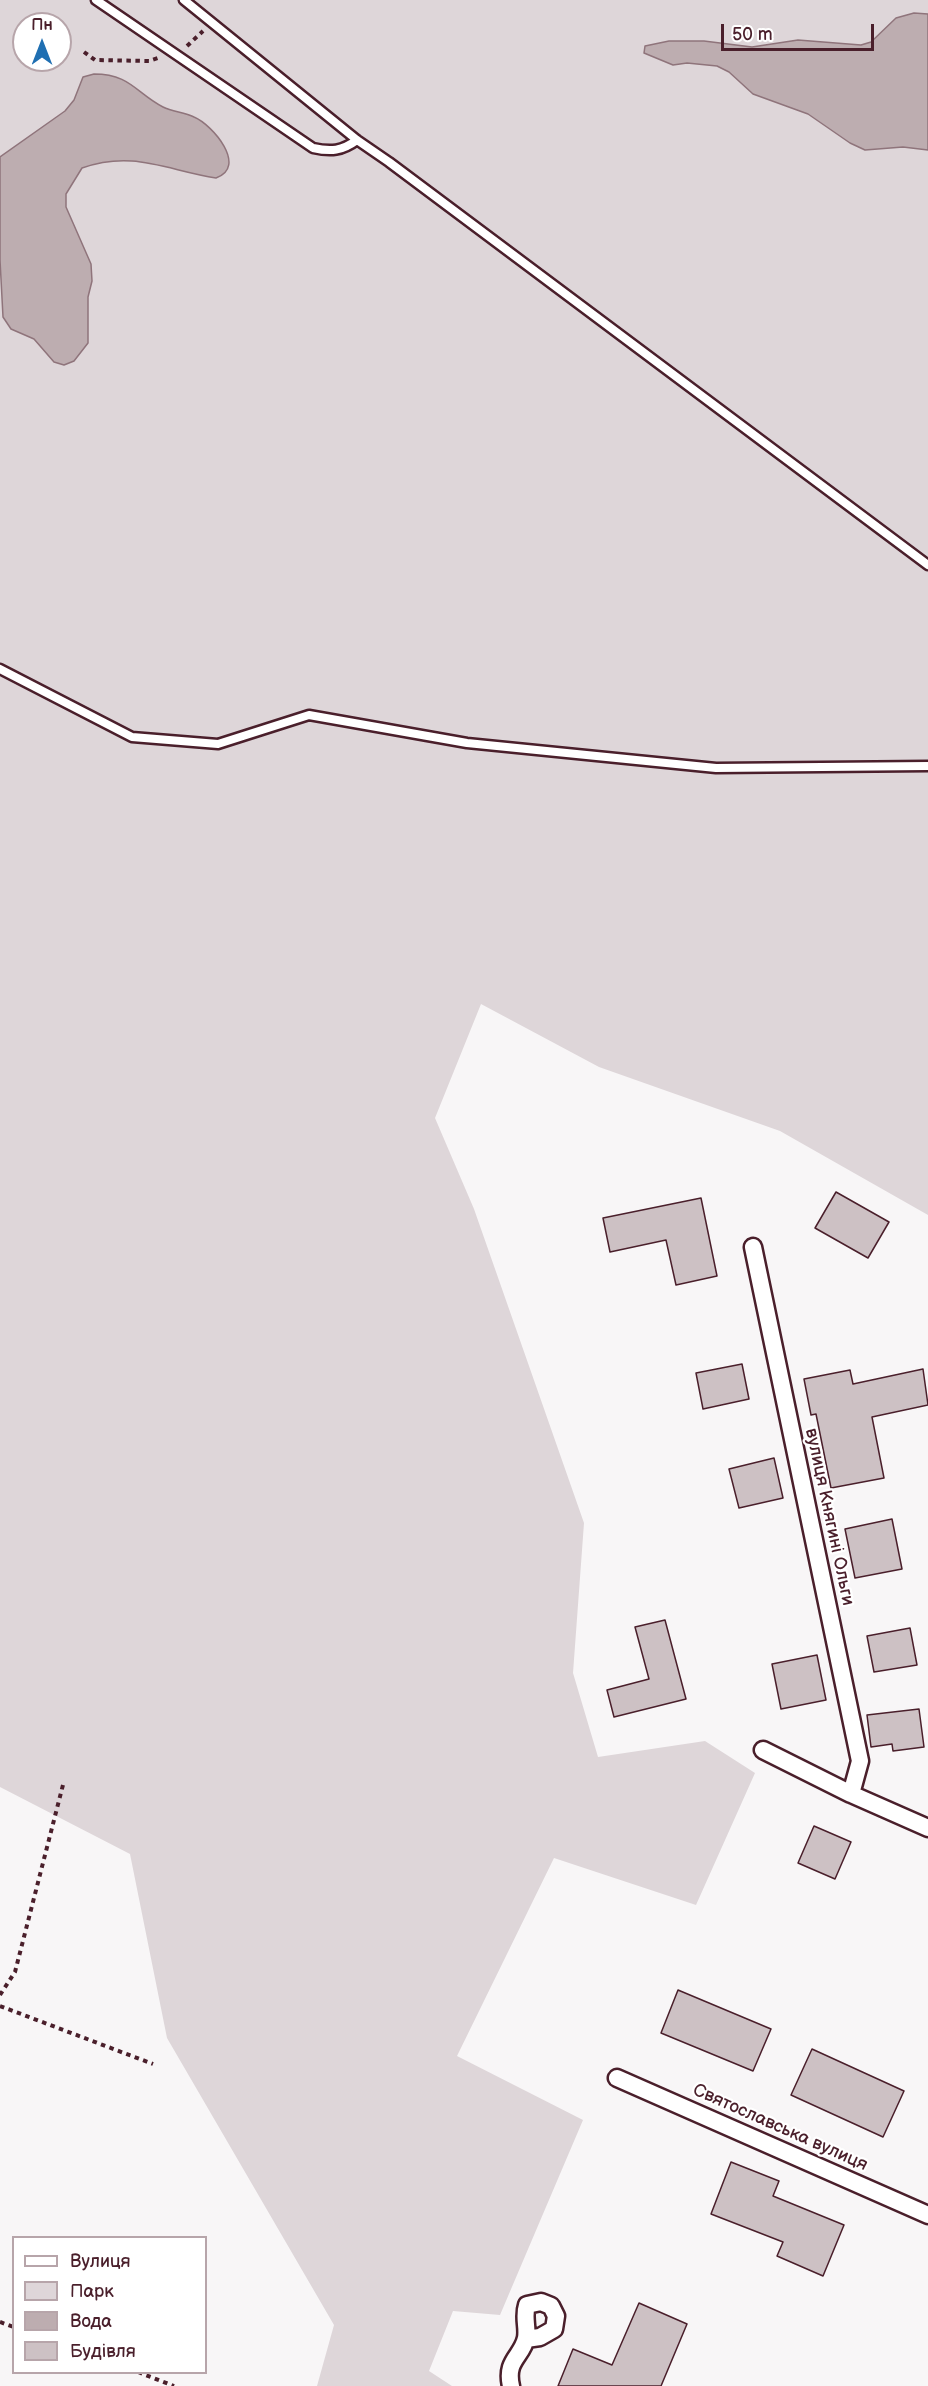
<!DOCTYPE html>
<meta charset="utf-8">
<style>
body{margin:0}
#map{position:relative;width:928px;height:2386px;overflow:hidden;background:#f8f6f7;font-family:"Balsamiq Sans",sans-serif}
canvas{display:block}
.legend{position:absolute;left:12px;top:2236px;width:195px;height:138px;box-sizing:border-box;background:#fff;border:2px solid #b7a5aa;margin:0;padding:8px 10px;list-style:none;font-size:18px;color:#4a1f2b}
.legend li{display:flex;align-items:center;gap:12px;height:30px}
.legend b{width:30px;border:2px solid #b7a5aa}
.north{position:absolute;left:12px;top:12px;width:60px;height:60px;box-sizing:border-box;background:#fff;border:2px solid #b7a5aa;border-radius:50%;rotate:0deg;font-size:16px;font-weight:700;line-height:24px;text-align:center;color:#4a1f2b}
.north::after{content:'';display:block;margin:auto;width:21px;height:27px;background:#1f6fb2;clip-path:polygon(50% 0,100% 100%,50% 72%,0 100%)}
.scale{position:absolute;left:721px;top:24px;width:153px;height:27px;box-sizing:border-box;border:3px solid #4a1f2b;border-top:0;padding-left:8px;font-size:18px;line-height:21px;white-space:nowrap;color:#4a1f2b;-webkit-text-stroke:4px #fff;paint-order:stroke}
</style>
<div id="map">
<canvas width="928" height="2386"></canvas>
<ul class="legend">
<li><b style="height:8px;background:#fff"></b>Вулиця</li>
<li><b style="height:16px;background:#ded6d9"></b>Парк</li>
<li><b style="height:16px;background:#bdadb0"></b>Вода</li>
<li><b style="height:16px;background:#cdc1c4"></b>Будівля</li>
</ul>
<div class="north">Пн</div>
<div class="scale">50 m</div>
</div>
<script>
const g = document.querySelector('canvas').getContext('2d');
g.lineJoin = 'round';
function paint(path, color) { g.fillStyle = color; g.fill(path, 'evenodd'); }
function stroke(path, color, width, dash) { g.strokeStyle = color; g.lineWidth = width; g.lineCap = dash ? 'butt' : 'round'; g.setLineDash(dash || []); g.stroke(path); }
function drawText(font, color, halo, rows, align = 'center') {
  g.font = font + ' "Balsamiq Sans",sans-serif'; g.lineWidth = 4.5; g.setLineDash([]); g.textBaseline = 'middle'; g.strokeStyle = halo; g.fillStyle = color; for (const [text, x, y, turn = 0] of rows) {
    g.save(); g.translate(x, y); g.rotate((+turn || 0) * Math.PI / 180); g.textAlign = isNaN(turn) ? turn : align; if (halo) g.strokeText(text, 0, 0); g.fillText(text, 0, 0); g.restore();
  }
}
const green = new Path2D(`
 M0 0H928V1215L780 1131 599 1067 481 1004 435 1118 474 1209 584 1523 573 1673 598 1757 705 1741 755 1773 696 1905 554 1858 457 2056 583 2120 500 2315 453 2311 429 2371 452 2386H317L334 2325 167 2038 130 1854 0 1787ZM24 24H60V60H24Z`);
const water = new Path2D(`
 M914 13 928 14V150L903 147 865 150 850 143 808 114 753 94 729 72 717 66 687 63 673 65 644 53 645 46 669 41H704L752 47 798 40 861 45 871 42 896 18Z
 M94 74C130 74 136 93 163 107 173 112 184 112 194 117 213 125 248 167 216 178 166 170 133 150 82 168L66 194V207L91 264 92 281 88 297V343L74 361 64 365 54 362 34 339 11 329 3 317 0 260V157L65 111 74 100 83 77Z`);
const building = new Path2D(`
 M836 1192 889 1222 868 1258 815 1228Z
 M701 1198 717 1276 676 1285 666 1240 610 1252 603 1218Z
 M742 1364 749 1399 703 1409 696 1373Z
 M923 1369 928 1405 872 1417 884 1478 831 1488 816 1414 811 1415 804 1379 850 1370 853 1384Z
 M774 1458 783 1498 739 1508 729 1469Z
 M892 1519 902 1569 855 1578 845 1529Z
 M665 1620 686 1699 614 1717 607 1690 649 1679 635 1627Z
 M910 1628 917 1665 874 1672 867 1636Z
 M817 1655 826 1700 781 1709 772 1664Z
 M919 1709 924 1747 893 1751 892 1744 871 1747 867 1715Z
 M814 1826 851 1842 835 1879 798 1863Z
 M678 1990 771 2029 753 2071 661 2033Z
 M812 2049 904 2091 883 2137 791 2095Z
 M731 2162 779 2181 773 2196 844 2225 823 2276 777 2256 783 2242 711 2214Z
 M639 2303 687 2324 661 2386H558L573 2349 612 2365Z`);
const path = new Path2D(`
 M187 46 203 31
 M84 52 95 60 149 61 158 58
 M0 1995 15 1972 64 1781
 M0 2006 153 2064
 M0 2322 14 2327
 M138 2372 174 2386`);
const service = new Path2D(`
 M96 0 313 148C331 152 342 151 357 140
 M184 0 357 140 389 162 928 565
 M0 669 132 737 218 744 309 715 467 743 716 768 928 766`);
const minor = new Path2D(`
 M753 1247 860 1761 851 1794
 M763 1750 851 1794 928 1828
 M617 2078 928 2215
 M511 2386C505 2360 522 2357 526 2338 528 2327 523 2317 527 2305L541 2302 551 2306 556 2316 554 2329 540 2337 526 2339`);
const streetNames = [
 ["вулиця Княгині Ольги",829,1517,78],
 ["Святославська вулиця",780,2128,24]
];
paint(green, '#ded6d9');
paint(water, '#bdadb0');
stroke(water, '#8f747b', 1.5);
paint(building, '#cdc1c4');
stroke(building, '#4a1f2b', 1.5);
stroke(service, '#4a1f2b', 13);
stroke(minor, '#4a1f2b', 21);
stroke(path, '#4a1f2b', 4, [4.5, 4.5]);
stroke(service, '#fff', 8);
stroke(minor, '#fff', 16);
drawText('18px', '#4a1f2b', '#fff', streetNames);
</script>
